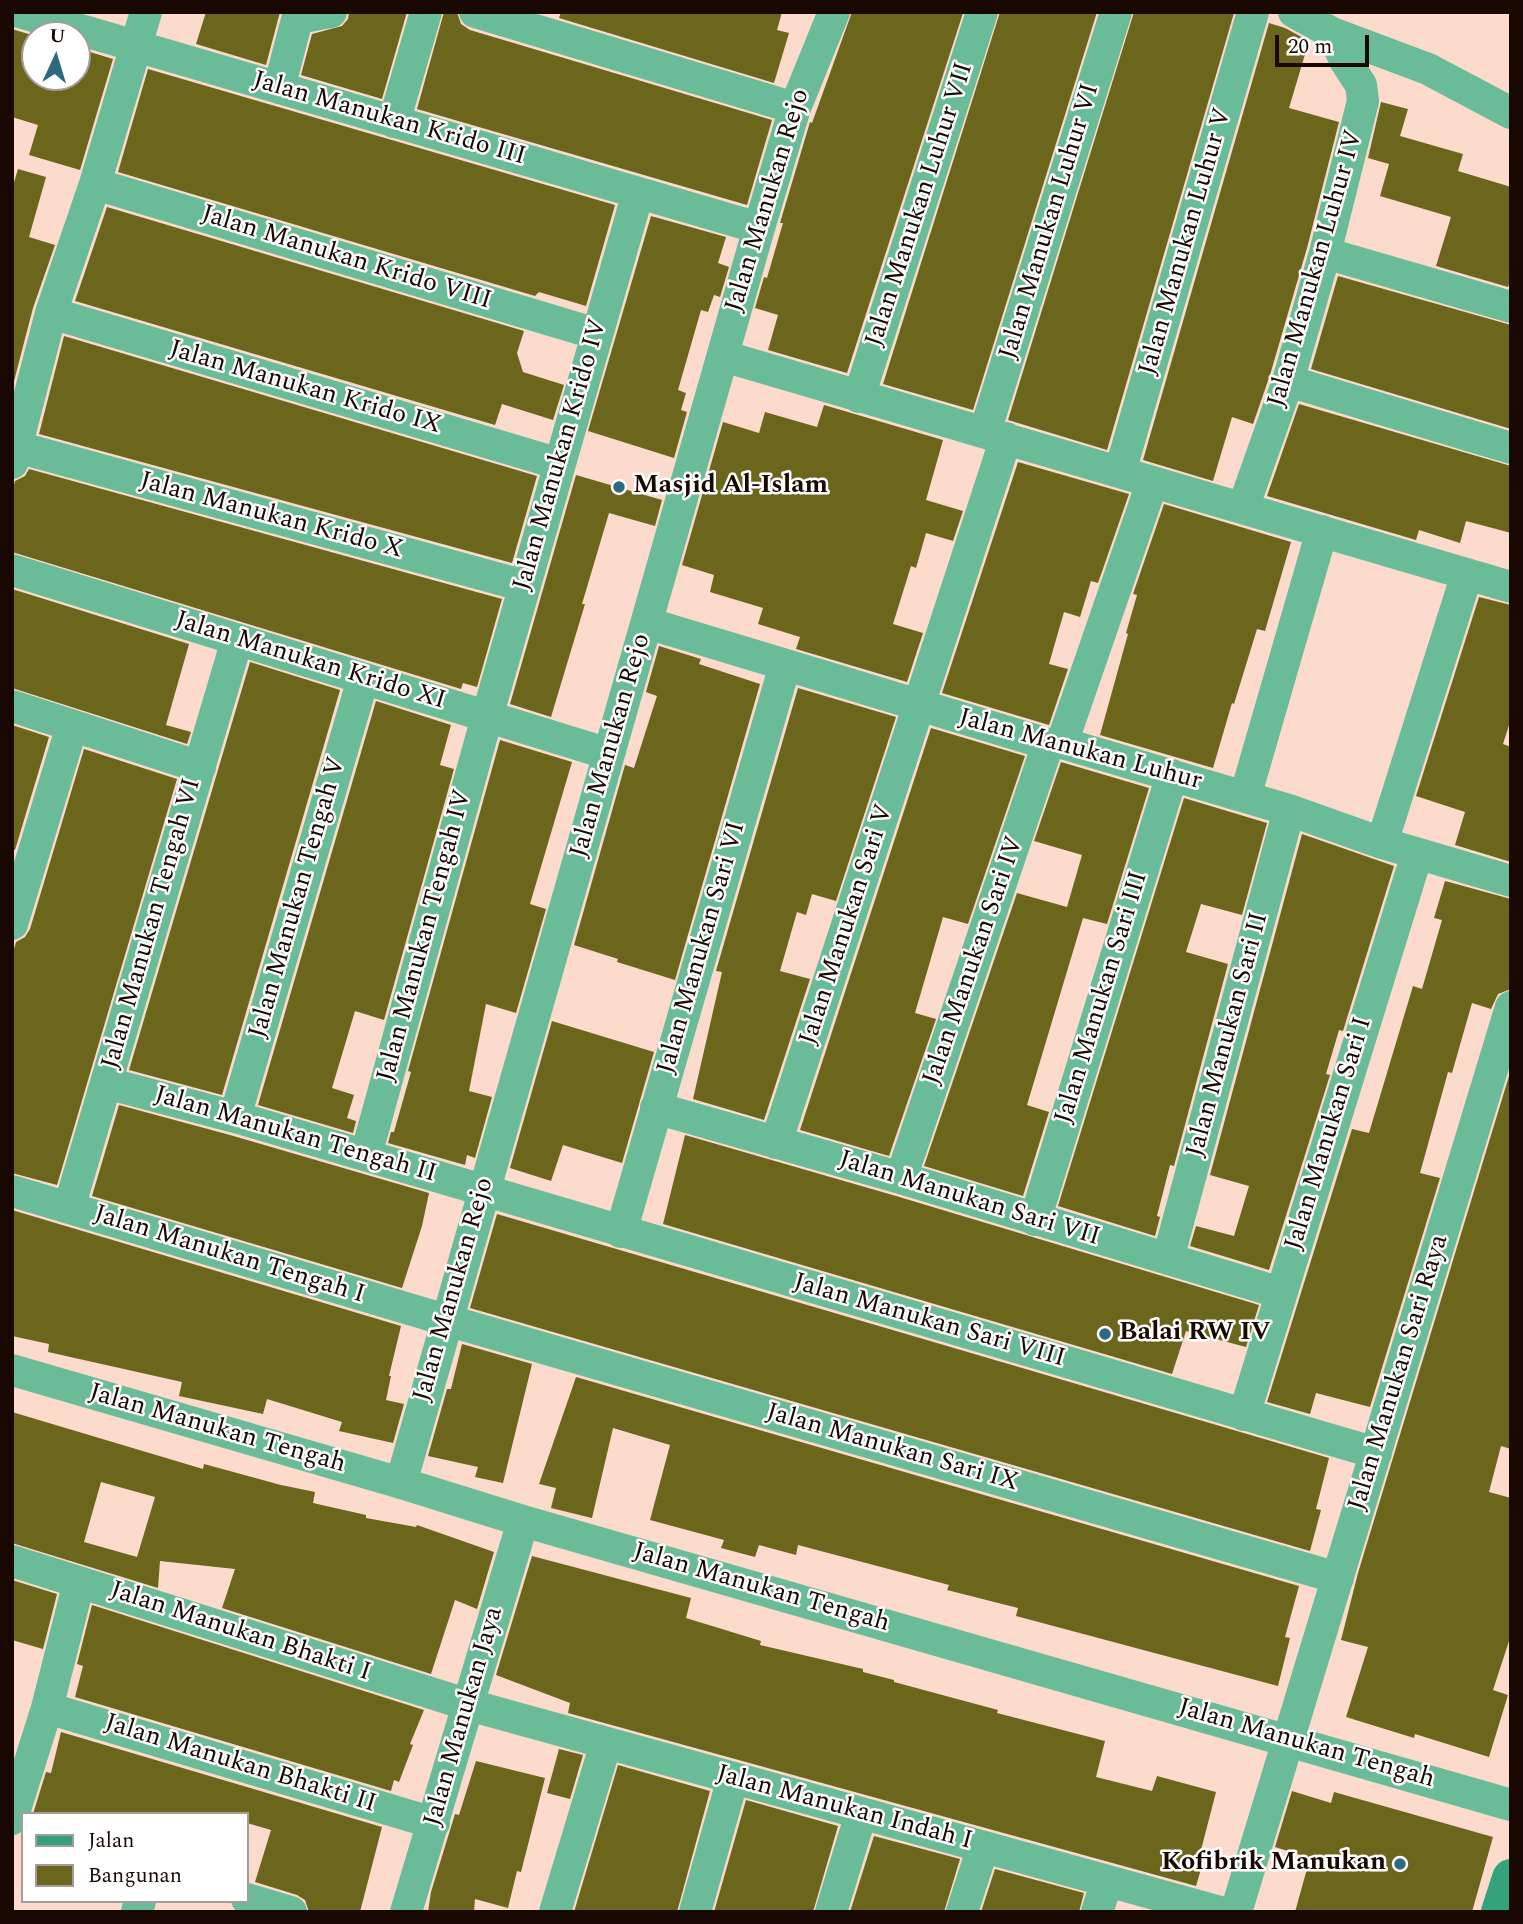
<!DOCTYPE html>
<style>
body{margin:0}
#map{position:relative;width:1523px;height:1924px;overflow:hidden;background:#fcdacc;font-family:Spectral,serif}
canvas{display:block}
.frame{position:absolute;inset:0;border:14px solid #190802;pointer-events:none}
.legend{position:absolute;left:21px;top:1812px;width:228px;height:91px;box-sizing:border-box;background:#fff;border:2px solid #a39c9a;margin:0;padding:9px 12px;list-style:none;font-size:21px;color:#190802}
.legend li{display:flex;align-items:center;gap:14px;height:35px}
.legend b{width:35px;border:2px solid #a39c9a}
.north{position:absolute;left:21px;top:21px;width:70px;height:70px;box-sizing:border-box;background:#fff;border:2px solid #a39c9a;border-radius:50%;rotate:4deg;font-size:19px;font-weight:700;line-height:28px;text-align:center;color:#190802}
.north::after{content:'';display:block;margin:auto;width:24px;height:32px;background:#2c6a80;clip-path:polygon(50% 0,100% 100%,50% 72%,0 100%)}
.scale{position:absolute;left:1275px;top:35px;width:94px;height:32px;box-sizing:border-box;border:4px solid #190802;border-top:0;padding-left:9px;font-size:21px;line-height:24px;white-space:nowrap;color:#190802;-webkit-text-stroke:5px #fff;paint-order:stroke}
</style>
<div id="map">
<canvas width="1523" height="1924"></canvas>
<div class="frame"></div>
<ul class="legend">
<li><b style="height:9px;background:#34a27a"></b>Jalan</li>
<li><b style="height:19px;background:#6c661c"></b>Bangunan</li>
</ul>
<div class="north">U</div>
<div class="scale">20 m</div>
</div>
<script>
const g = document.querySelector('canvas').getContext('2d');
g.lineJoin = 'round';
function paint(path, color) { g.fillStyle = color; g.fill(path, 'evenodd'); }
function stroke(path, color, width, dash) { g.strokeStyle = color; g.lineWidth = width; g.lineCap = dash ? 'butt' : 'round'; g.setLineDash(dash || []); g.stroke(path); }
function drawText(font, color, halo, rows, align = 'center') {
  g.font = font + ' Spectral,serif'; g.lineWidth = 5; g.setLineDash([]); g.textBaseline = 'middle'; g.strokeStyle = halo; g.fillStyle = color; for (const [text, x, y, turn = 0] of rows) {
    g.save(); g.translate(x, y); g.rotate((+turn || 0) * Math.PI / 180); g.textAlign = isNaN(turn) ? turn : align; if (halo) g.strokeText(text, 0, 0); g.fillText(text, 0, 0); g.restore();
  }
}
const building = new Path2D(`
 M206 12H280L266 65 196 44Z
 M349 12H407L382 99 301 75 312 34 342 26 348 19Z
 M444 12H457L461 24 470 30 772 120 747 205 417 109Z
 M561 12H782L777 30 789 33 774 83 559 18Z
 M852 12 963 13 847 373 768 350 778 315 755 308 764 277 767 278 783 223H780L810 122 812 123Z
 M1000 12H1097L973 410 883 384Z
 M1134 12 1234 13 1107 450 1008 420Z
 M1269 23 1285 28 1309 41 1289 108 1339 122 1307 248 1270 375 1253 424 1232 417 1213 481 1143 460Z
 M12 29 35 36V77H77V48L113 59 80 170 29 155 38 125 12 117Z
 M148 69 615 205 586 306 539 292 535 296 118 172Z
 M1381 102 1408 109 1400 136 1463 154 1458 171 1511 187V279L1508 287 1436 266 1451 217 1380 196 1389 164 1368 158Z
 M18 169 46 177 29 237 55 245 33 308 12 389V189Z
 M107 207 524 331 517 353 523 372 564 385 553 420 502 404 495 425 75 301Z
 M651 216 726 237 718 263 729 267 720 297 714 295 708 312 701 310 678 390 686 393 681 410 687 412 674 458 588 431Z
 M1338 276 1511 325V429L1311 369Z
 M64 336 537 476 512 563 39 434Z
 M1299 404 1511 466V533L1466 521 1460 543 1419 530 1416 540 1267 496Z
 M824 405 943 440 926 500 963 511 953 541 926 533 916 568 911 566 893 624 923 633 907 682 796 649 800 637 758 624 763 608 710 592 714 575 682 565 723 422 759 433 765 412 817 427Z
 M1018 462 1129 494 1098 583 1091 581 1080 617 1064 612 1049 664 1068 669 1049 725 942 693Z
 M29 469 502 599 477 687 463 683 461 689 12 552V492L15 481 25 476Z
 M576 475 662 500 655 526 609 513 582 604H585L551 717 510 704Z
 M1164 504 1291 542 1265 631 1257 629 1234 704 1232 703 1213 768 1100 735 1128 634 1126 633 1137 595 1133 594Z
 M12 589 189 644 166 725 191 732 187 744 12 688Z
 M1479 597 1511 605V719L1503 744 1511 747V862L1455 845 1465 812 1416 796Z
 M659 646 701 659 699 664 760 684 675 980 617 962 618 959 574 945 625 765 634 768 657 696 646 692Z
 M250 662 340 690 222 1095 129 1070Z
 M798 688 896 717 836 901 812 894 806 915 797 912 780 971 810 979 764 1120 693 1099 722 972 716 971Z
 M376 701 451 725 440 765 454 769 384 1020 355 1011 332 1088 354 1095 347 1118 356 1121 353 1133 258 1105Z
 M12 725 49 737 15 850 12 849Z
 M931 728 1025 756 968 924 943 917 915 1013 936 1019 889 1156 800 1130Z
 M500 740 572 762 530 904 546 909 516 1013 486 1004 469 1091 492 1097 475 1158 467 1155 465 1165 388 1143 391 1132H394L411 1072 408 1071Z
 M84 749 177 779 57 1185 12 1173V956L16 942 25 937 30 929Z
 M1061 762 1149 788 1107 924 1083 918 1027 1105 1049 1112 1023 1196 924 1166 1017 893 1067 907 1082 855 1034 841Z
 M1184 798 1267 823 1242 915 1201 904 1186 952 1228 964 1174 1166 1170 1165 1157 1216 1160 1217 1155 1236 1058 1206Z
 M1302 834 1394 866 1343 1031 1339 1030 1326 1074 1330 1075 1269 1270 1190 1246 1196 1226 1234 1236 1249 1186 1210 1175Z
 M1445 881 1511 899V989L1498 994 1491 1009 1472 1003 1452 1073 1448 1072 1420 1173 1440 1178 1370 1407 1316 1393 1310 1414 1267 1402 1352 1129 1369 1133 1413 986 1422 989 1442 920 1434 918Z
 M552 1021 654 1052 622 1163 563 1145 551 1181 510 1168Z
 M1509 1076 1511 1449 1501 1446 1489 1492 1511 1498V1635L1493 1690 1508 1695 1489 1757 1415 1734 1414 1738 1346 1717 1368 1647 1341 1640 1358 1573Z
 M119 1105 230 1135 429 1193 422 1226 402 1288 92 1196Z
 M685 1135 896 1196 1259 1305 1246 1347 1186 1331 1172 1374 663 1224Z
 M12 1210 401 1326 389 1376H391L386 1400 404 1404 393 1443 339 1431 342 1422 267 1399 263 1414 179 1396 182 1382 48 1352 49 1344 12 1336Z
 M497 1214 1329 1458 1316 1509 1321 1510 1310 1551 470 1308Z
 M462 1344 532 1364 503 1483 475 1477 478 1467 428 1456 447 1389H451Z
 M576 1377 1299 1586 1285 1637 1290 1638 1278 1686 1016 1616 1018 1608 947 1590 949 1585 798 1545 796 1555 759 1545 755 1557 721 1548 724 1540 650 1520 670 1445 613 1428 592 1518 551 1508 556 1488 539 1484Z
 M12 1412 203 1469 204 1464 281 1485 315 1492 313 1503 366 1515V1518L416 1527 417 1525 494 1552 477 1609 455 1600 431 1674 222 1608 235 1569 160 1561 158 1588 12 1543ZM101 1482 155 1497 137 1557 84 1542Z
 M532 1556 691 1598 686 1618 761 1641 760 1645 863 1669V1672L894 1680V1682L998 1710 997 1713 1105 1741 1096 1777 1152 1791 1157 1776 1216 1792 1201 1850 1206 1852 1196 1886 568 1713 570 1703 496 1675Z
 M12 1580 57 1594 43 1649 12 1640Z
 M92 1605 424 1710 410 1744 413 1745 399 1782 394 1780 391 1791 75 1697 83 1666 77 1664Z
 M61 1732 382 1827 360 1912H309L305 1900 297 1895 255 1882 271 1830 247 1823V1814H33L46 1772 51 1773Z
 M559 1749 583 1755 570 1799 547 1793Z
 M476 1761 545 1778 521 1872 517 1871 508 1908 475 1899 474 1912H428L431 1892 455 1814 459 1815Z
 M618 1765 710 1791 677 1912H574Z
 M1292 1791 1331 1803 1334 1792 1493 1837 1472 1912H1295L1310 1858 1275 1847Z
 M746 1800 838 1826 813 1912H714Z
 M874 1836 960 1859 944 1912H850Z
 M995 1869 1084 1893 1079 1912H981Z`);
const street = new Path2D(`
 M19 12 759 228
 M475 12 795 108
 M1294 12 1332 33 1428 69 1511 113
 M298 18 331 12
 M279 88 299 12
 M394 122 426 12
 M95 184 597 334
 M1325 253 1511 307
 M51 313 560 464
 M723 356 1511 587
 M1288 381 1511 448
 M859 397 982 12
 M985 432 1116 12
 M17 447 525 586
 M12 463 51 313 95 184 146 12
 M1120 472 1253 12
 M1243 508 1288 381 1325 253 1363 101 1361 85 1346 62 1332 33
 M12 570 609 754
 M647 623 1048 744 1062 743 1289 810 1382 843 1511 881
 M12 706 200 767
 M1062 743 1152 483
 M1245 797 1322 531
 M1382 843 1467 574
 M12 924 72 726
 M106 1083 235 1117 1376 1453
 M656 1108 901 1178 1281 1293
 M235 1117 363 679
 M776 1143 1006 438
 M366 1155 487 717 638 193
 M901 1178 1048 744
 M12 1191 446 1320 1338 1578
 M69 1208 237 640
 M1035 1220 1172 775
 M621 1232 785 665
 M1168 1259 1289 810
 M12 1370 401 1483 523 1521 1511 1805
 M1244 1415 1417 854
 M401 1483 759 228 795 108 834 12
 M12 1561 469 1705 1220 1912
 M47 1708 434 1823
 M12 1819 47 1708 79 1582
 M247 1899 291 1912
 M137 1912 140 1901
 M406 1912 523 1521
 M555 1912 606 1743
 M695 1912 733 1778
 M831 1912 861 1814
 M962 1912 983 1847
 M1097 1912 1107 1881
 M1236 1912 1511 1007`);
const secondary = new Path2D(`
 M1500 1912 1511 1878`);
const markers = [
 [619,487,7,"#2c6a80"],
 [1105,1334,7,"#2c6a80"],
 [1400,1864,7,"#2c6a80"]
];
const streetNames = [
 ["Jalan Manukan Krido III",389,120,16],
 ["Jalan Manukan Rejo",769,201,-73],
 ["Jalan Manukan Luhur VII",921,205,-72],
 ["Jalan Manukan Luhur VI",1051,222,-73],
 ["Jalan Manukan Luhur V",1187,242,-74],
 ["Jalan Manukan Krido VIII",346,259,17],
 ["Jalan Manukan Luhur IV",1317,269,-74],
 ["Jalan Manukan Krido IX",305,389,16],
 ["Jalan Manukan Krido IV",562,455,-74],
 ["Jalan Manukan Krido X",271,517,15],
 ["Jalan Manukan Krido XI",310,662,17],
 ["Jalan Manukan Rejo",612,746,-74],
 ["Jalan Manukan Luhur",1080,751,15],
 ["Jalan Manukan Tengah V",299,898,-74],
 ["Jalan Manukan Tengah VI",153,924,-74],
 ["Jalan Manukan Sari V",848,925,-72],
 ["Jalan Manukan Tengah IV",426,936,-75],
 ["Jalan Manukan Sari VI",703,948,-74],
 ["Jalan Manukan Sari IV",975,961,-71],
 ["Jalan Manukan Sari III",1103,998,-73],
 ["Jalan Manukan Sari II",1229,1035,-75],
 ["Jalan Manukan Sari I",1330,1134,-73],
 ["Jalan Manukan Tengah II",295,1136,16],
 ["Jalan Manukan Sari VII",969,1200,17],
 ["Jalan Manukan Tengah I",229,1256,17],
 ["Jalan Manukan Rejo",455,1290,-74],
 ["Jalan Manukan Sari VIII",929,1322,16],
 ["Jalan Manukan Sari Raya",1400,1373,-73],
 ["Jalan Manukan Tengah",217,1430,16],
 ["Jalan Manukan Sari IX",892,1449,16],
 ["Jalan Manukan Tengah",761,1589,16],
 ["Jalan Manukan Bhakti I",240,1633,18],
 ["Jalan Manukan Jaya",465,1717,-74],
 ["Jalan Manukan Tengah",1306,1745,16],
 ["Jalan Manukan Bhakti II",240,1765,17],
 ["Jalan Manukan Indah I",844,1809,15]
];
const poiNames = [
 ["Masjid Al-Islam",633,487],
 ["Balai RW IV",1119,1334],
 ["Kofibrik Manukan",1386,1864,"right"]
];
paint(building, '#6c661c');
stroke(street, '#6abc99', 32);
stroke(secondary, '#34a27a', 38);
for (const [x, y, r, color] of markers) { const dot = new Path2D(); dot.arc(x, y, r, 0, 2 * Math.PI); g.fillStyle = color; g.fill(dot); stroke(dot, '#fff', 2.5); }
drawText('26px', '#190802', '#fff', streetNames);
drawText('bold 26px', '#190802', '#fff', poiNames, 'left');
</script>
